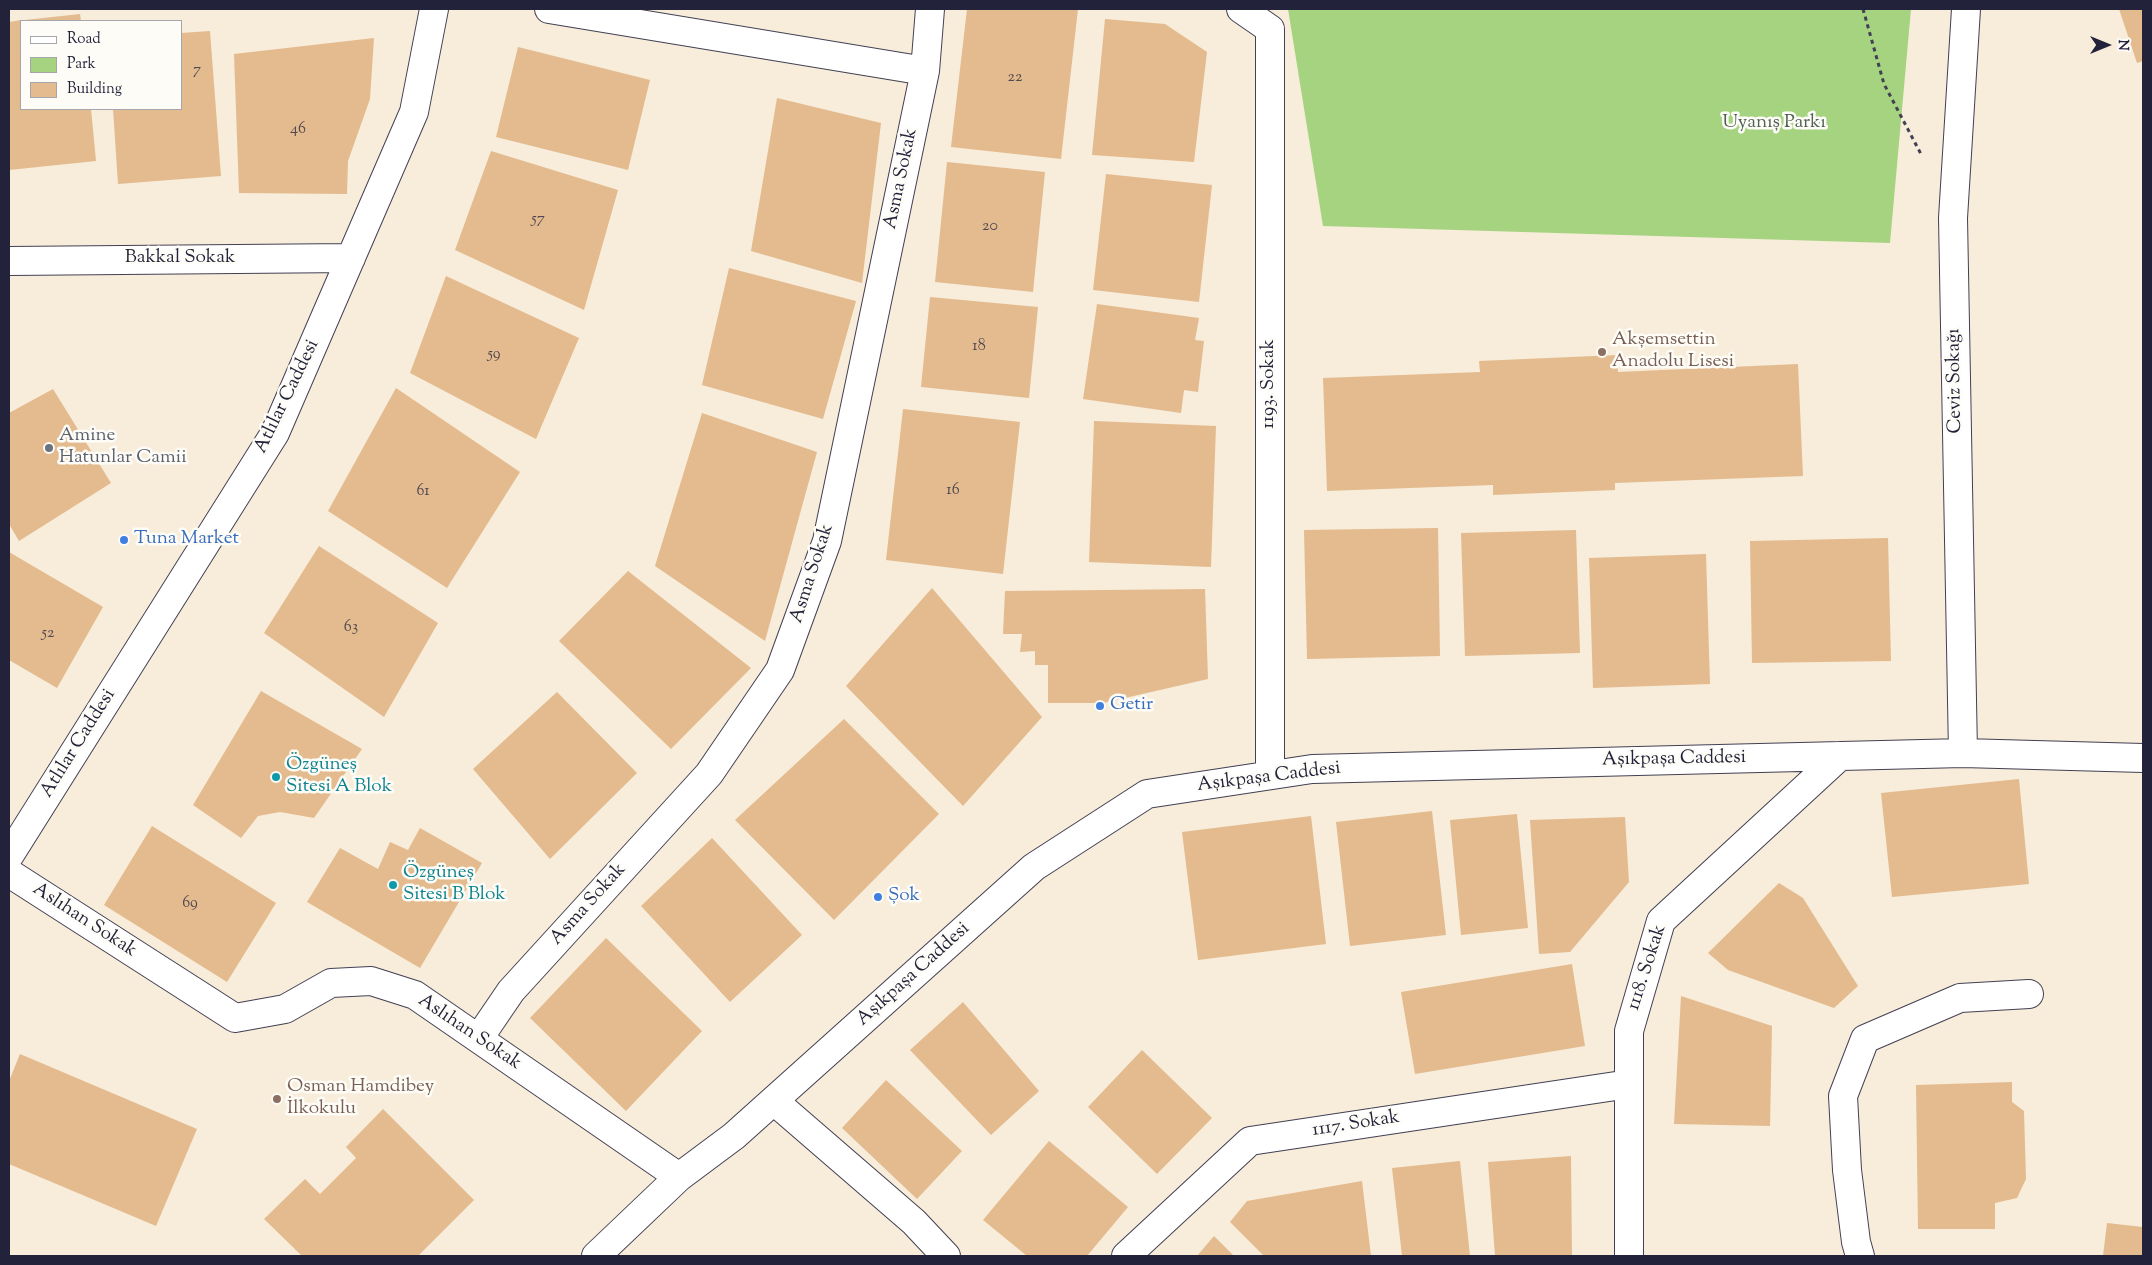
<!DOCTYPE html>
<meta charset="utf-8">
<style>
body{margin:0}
#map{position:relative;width:2152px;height:1265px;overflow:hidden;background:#f8ecda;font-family:"Sorts Mill Goudy",serif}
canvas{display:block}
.frame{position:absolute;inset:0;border:10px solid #22223b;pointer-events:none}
.legend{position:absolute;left:20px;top:20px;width:162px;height:90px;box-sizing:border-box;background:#fdfcf7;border:1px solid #a5a5ac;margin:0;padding:6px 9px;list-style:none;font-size:15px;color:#22223b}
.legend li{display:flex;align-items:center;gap:10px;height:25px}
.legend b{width:25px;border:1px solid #a5a5ac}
.north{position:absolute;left:2082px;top:20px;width:50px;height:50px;-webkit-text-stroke:4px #fdfcf7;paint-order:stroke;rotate:90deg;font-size:14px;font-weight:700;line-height:20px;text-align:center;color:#22223b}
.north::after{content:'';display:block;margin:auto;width:18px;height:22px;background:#22223b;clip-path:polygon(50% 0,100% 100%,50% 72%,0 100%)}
</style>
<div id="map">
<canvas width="2152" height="1265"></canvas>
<div class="frame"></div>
<ul class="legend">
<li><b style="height:6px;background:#fff"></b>Road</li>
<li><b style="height:14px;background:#a5d380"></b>Park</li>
<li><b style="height:14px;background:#e3bb8e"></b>Building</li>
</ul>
<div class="north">N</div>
</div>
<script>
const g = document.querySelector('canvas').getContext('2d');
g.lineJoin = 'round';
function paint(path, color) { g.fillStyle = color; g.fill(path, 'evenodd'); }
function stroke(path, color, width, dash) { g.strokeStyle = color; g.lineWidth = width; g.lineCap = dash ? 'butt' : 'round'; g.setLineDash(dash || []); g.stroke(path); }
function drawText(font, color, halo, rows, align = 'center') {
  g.font = font + ' "Sorts Mill Goudy",serif'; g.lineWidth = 5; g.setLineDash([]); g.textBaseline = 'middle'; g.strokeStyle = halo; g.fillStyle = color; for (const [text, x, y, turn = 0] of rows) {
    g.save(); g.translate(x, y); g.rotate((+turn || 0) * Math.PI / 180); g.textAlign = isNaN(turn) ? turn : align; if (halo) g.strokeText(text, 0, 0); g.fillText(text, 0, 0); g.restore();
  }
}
const green = new Path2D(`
 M1288 9H1911L1890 243 1323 226Z`);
const building = new Path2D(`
 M967 9H1078L1061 159 951 147Z
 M2119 9H2143V61L2137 63Z
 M80 14 81 21H25V20Z
 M1105 19 1165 24 1207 52 1194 162 1092 155Z
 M21 20V109H91L96 161 9 170V22Z
 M210 31 221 176 118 184 113 109H181V33Z
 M374 38 370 99 348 161 347 194 239 193 234 54Z
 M518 47 650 80 628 170 496 137Z
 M777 98 881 123 862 283 751 251Z
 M491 151 618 190 584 310 455 250Z
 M947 162 1045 172 1033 292 935 282Z
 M1106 174 1212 185 1199 302 1093 290Z
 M729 268 856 301 823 419 702 385Z
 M446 276 579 338 536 439 410 373Z
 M930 297 1038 307 1029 398 921 387Z
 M1097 304 1199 318 1195 340 1204 341 1198 392 1184 390 1181 413 1083 399Z
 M1617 355 1618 372 1798 364 1803 476 1615 483V490L1493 495V485L1327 491 1323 378 1480 372 1479 361Z
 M396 388 520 472 447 588 328 511Z
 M53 389 111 483 19 541 9 524V413Z
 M903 409 1020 422 1003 574 886 560Z
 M702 413 817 452 765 641 655 566Z
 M1094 421 1216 426 1211 567 1089 562Z
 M1438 528 1440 656 1307 659 1304 530Z
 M1576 530 1580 653 1465 656 1461 533Z
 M1888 538 1891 661 1752 663 1750 541Z
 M319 546 438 623 384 717 264 633Z
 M9 552 103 607 57 688 9 660Z
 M1706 554 1710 684 1593 688 1589 558Z
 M628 571 751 668 671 749 559 641Z
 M932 588 1042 717 963 806 846 686Z
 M1205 589 1208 679 1103 703H1048V665H1035V651L1020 652 1022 634H1003L1005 591Z
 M261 691 362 749 314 818 280 812 258 816 241 838 193 805Z
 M557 692 637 773 550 859 473 769Z
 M844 719 939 814 834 920 735 820Z
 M2019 779 2029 884 1892 897 1881 793Z
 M1432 811 1446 935 1350 946 1336 822Z
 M1517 814 1528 928 1461 935 1450 820Z
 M1311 816 1326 944 1198 960 1182 832Z
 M1625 817 1629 882 1570 952 1539 954 1530 820Z
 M152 826 276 903 227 982 104 905Z
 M420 828 482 863 420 968 307 902 340 848 378 869 390 842 408 850Z
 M712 838 802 935 730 1002 641 906Z
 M1779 883 1803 898 1858 986 1834 1008 1728 970 1708 953Z
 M606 938 702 1031 626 1111 530 1018Z
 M1572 964 1585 1046 1415 1074 1401 992Z
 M1681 996 1772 1026 1770 1126 1674 1124Z
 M963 1002 1039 1091 991 1135 910 1050Z
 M1142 1050 1212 1118 1157 1174 1088 1107Z
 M20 1054 197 1129 156 1226 9 1164V1081Z
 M886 1080 962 1151 917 1199 842 1128Z
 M2012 1082V1102L2024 1111 2026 1179 2017 1198 1995 1203V1229H1918L1916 1085Z
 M383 1109 474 1200 418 1256H302L264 1219 305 1179 320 1194 356 1158 346 1147Z
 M1049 1141 1128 1207 1087 1256H1027L983 1220Z
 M1571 1156 1572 1256H1495L1488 1162Z
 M1460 1161 1470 1256H1402L1392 1168Z
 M1362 1181 1371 1256H1264L1230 1222 1247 1201Z
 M2107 1223 2143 1227V1256H2103Z
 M1214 1236 1234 1256H1197Z`);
const path = new Path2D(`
 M1863 9 1884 84 1922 156`);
const minor = new Path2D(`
 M549 9 925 71
 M1241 9 1270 29V775
 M9 261 351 258
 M1963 753 1953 218 1966 9
 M9 856 275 433 414 112 434 9
 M9 873 235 1018 285 1009 331 983 371 981 415 995 679 1177
 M479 1038 511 991 709 774 780 670 827 541 925 71 930 9
 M774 1101 914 1222 946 1256
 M596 1256 679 1177 734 1136 1034 867 1147 794 1312 769 1963 753 2143 758
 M1126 1256 1250 1141 1629 1084
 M1629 1256V1031L1661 921 1840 756
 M1860 1256 1856 1242 1847 1170 1843 1096 1865 1039 1960 998 2029 994`);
const markers = [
 [1602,352,5,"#8d6e63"],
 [49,448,5,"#6b7280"],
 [124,540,5,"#3f7fe0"],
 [1100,706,5,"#3f7fe0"],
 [276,777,5,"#0f9aa8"],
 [393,885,5,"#0f9aa8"],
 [878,897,5,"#3f7fe0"],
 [277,1099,5,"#8d6e63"]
];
const numberNames = [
 ["7",197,71],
 ["22",1015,78],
 ["46",298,130],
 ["57",538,220],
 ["20",990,227],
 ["18",979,347],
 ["59",494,355],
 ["16",953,491],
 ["61",423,492],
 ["63",351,628],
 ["52",48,634],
 ["69",190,904]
];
const parkNames = [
 ["Uyanış Parkı",1774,124]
];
const streetNames = [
 ["Asma Sokak",902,179,-78],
 ["Bakkal Sokak",180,259],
 ["Ceviz Sokağı",1956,381,-91],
 ["1193. Sokak",1270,384,-90],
 ["Atlılar Caddesi",288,397,-64],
 ["Asma Sokak",813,574,-72],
 ["Atlılar Caddesi",79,744,-58],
 ["Aşıkpaşa Caddesi",1674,760,-1],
 ["Aşıkpaşa Caddesi",1269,778,-7],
 ["Asma Sokak",589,905,-48],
 ["Aslıhan Sokak",84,921,33],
 ["1118. Sokak",1648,968,-72],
 ["Aşıkpaşa Caddesi",914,975,-42],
 ["Aslıhan Sokak",469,1033,34],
 ["1117. Sokak",1356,1125,-9]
];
const educationNames = [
 ["Akşemsettin",1612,341],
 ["Anadolu Lisesi",1612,363],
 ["Osman Hamdibey",287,1088],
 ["İlkokulu",287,1110]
];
const worshipNames = [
 ["Amine",59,437],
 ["Hatunlar Camii",59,459]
];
const shopNames = [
 ["Tuna Market",134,540],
 ["Getir",1110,706],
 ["Şok",888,897]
];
const cultureNames = [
 ["Özgüneş",286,766],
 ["Sitesi A Blok",286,788],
 ["Özgüneş",403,874],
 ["Sitesi B Blok",403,896]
];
paint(green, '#a5d380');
paint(building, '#e3bb8e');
stroke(minor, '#424053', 30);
stroke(path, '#424053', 3, [4, 4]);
stroke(minor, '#fff', 28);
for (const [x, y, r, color] of markers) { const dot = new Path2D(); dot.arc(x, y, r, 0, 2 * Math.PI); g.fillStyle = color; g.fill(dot); stroke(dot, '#fdfcf7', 2); }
drawText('16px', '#524850', null, numberNames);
drawText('19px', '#506053', '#fdfcf7', parkNames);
drawText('19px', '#22223b', '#fdfcf7', streetNames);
drawText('19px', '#785e54', '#fdfcf7', educationNames, 'left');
drawText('19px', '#5b616d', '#fdfcf7', worshipNames, 'left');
drawText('19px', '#366cbe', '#fdfcf7', shopNames, 'left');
drawText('19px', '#0d838f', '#fdfcf7', cultureNames, 'left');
</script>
